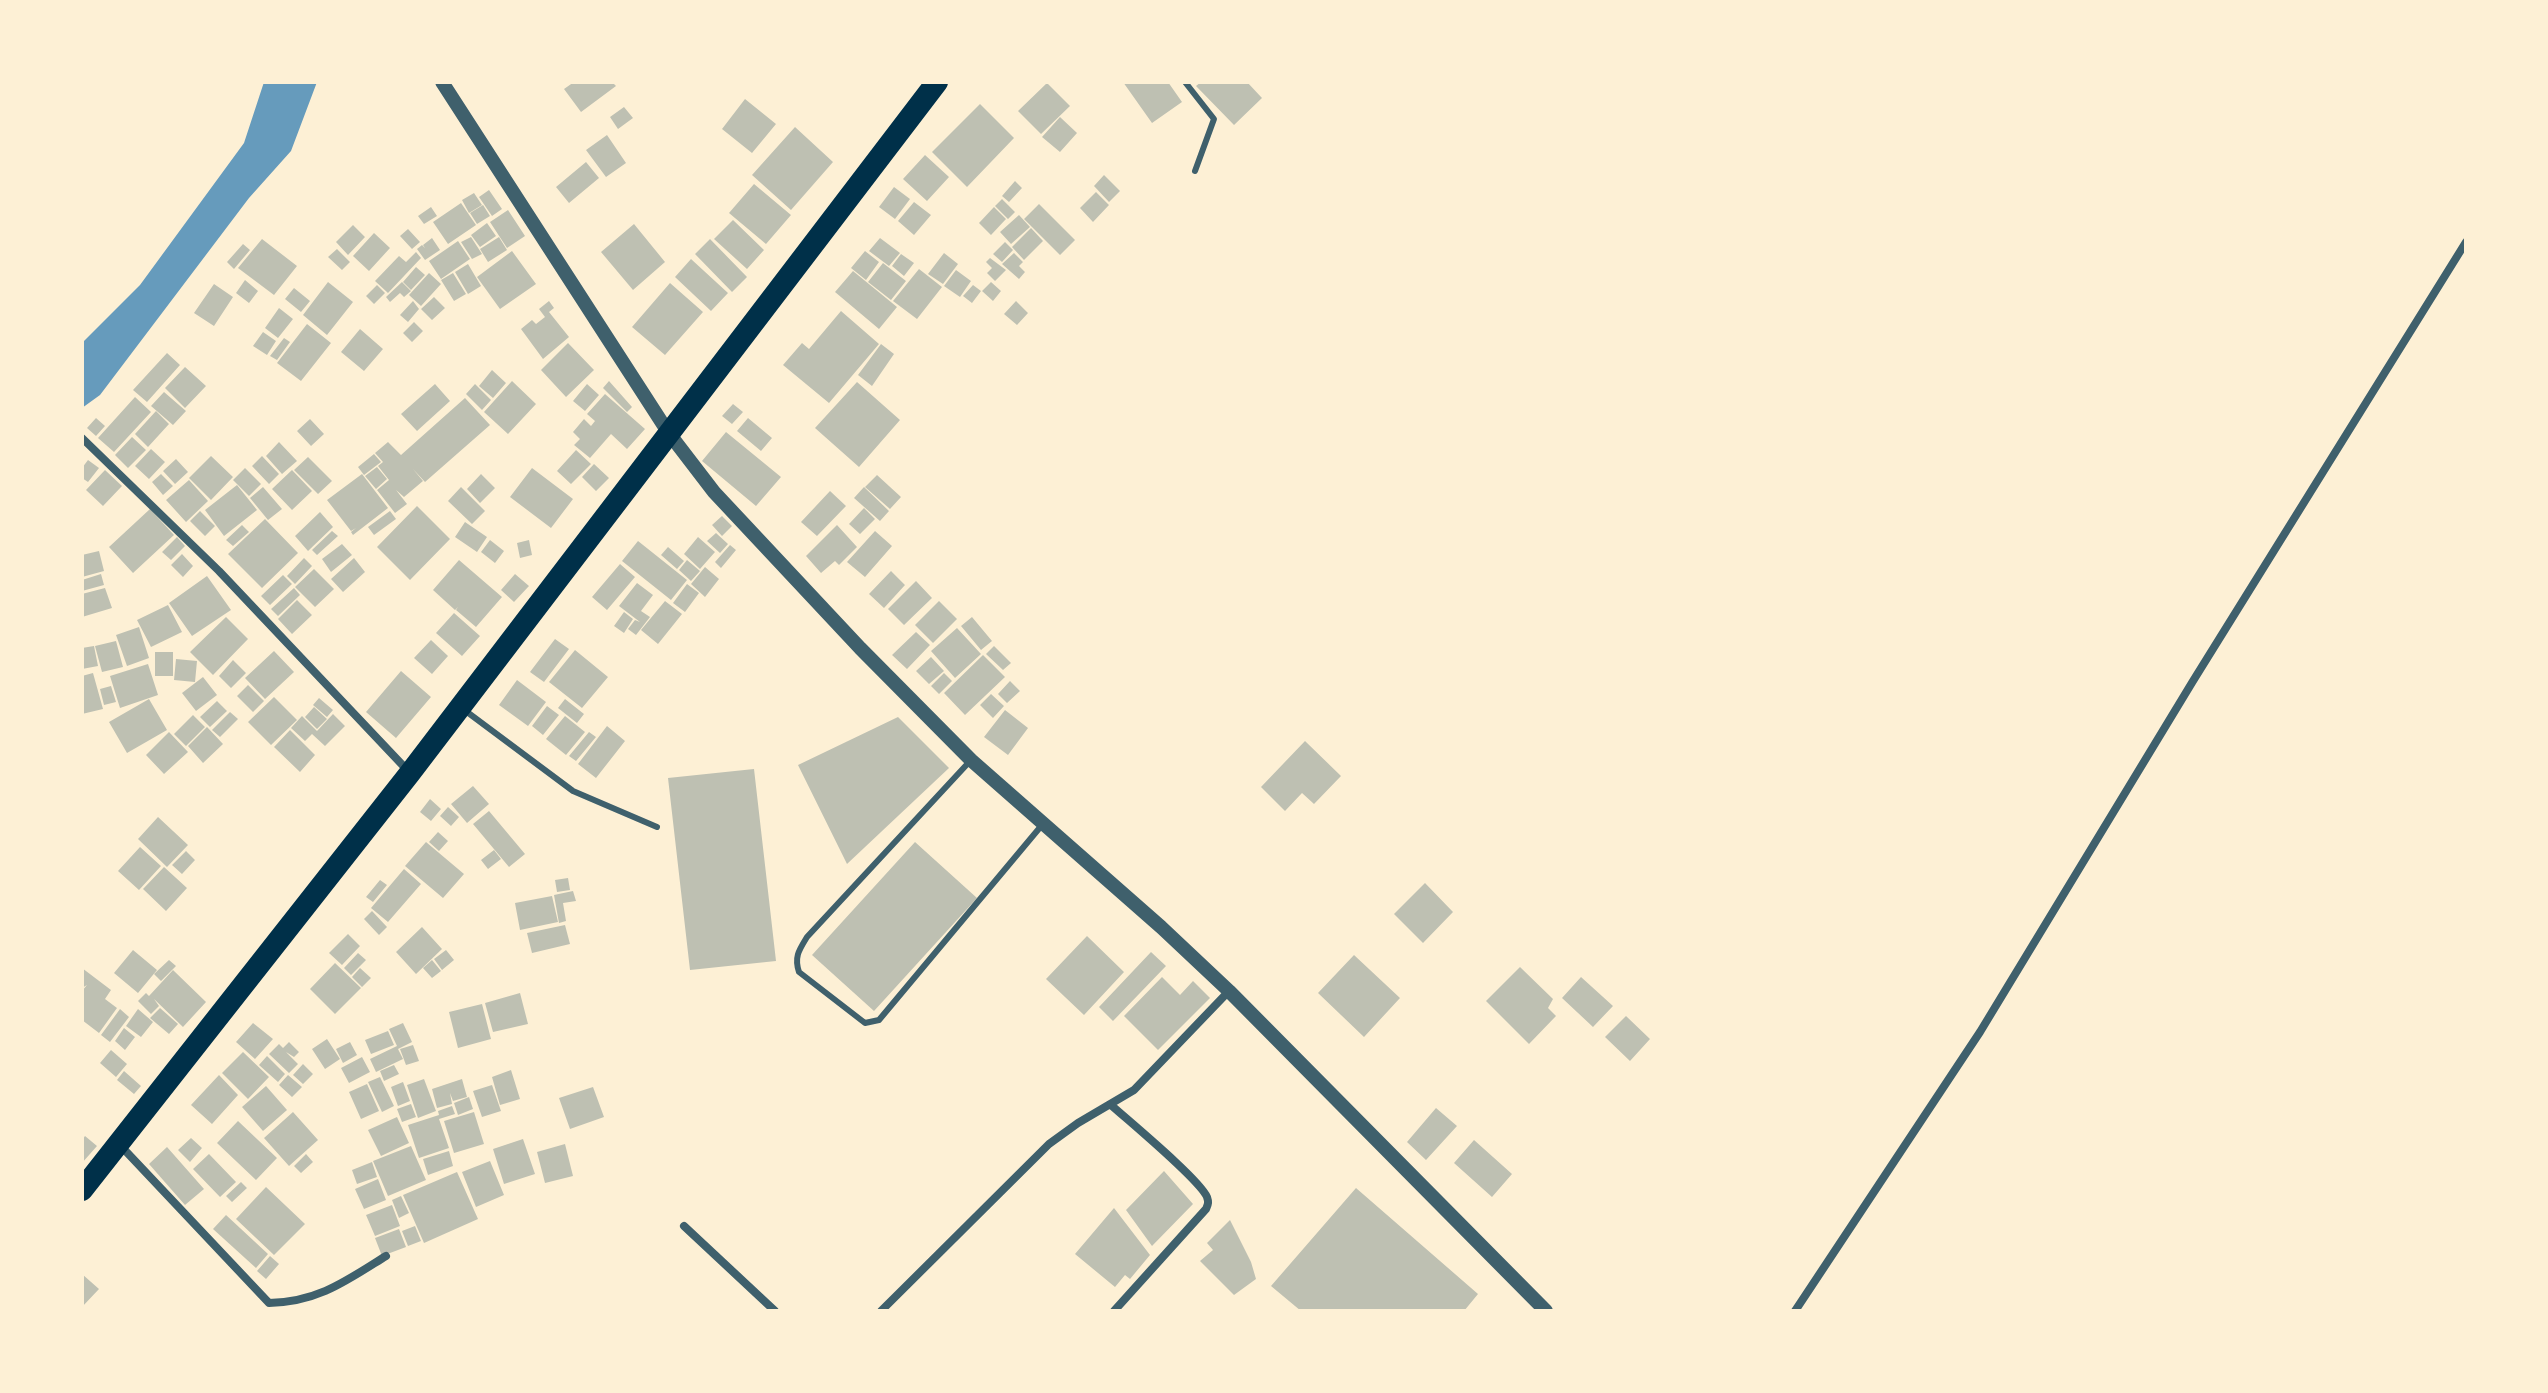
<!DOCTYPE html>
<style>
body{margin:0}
#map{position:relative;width:2548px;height:1393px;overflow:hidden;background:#fdf0d5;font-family:Barlow,sans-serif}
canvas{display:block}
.frame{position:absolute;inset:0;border:84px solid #fdf0d5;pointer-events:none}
</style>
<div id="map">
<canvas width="2548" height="1393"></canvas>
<div class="frame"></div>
</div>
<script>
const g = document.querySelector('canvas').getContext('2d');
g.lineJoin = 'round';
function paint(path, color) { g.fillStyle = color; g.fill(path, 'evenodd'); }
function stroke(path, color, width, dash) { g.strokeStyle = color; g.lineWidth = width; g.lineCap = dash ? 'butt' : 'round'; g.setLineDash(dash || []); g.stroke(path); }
const water = new Path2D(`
 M264 82H317L291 151 249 198 100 395 82 408V343L140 285 244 143Z`);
const building = new Path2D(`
 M574 82H612L616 86 581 112 564 89Z
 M1123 82H1168L1182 102 1152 123Z
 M1201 82H1247L1262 98 1234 125 1196 86Z
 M1047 83 1070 106 1041 134 1018 111Z
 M745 99 776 124 752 153 722 129Z
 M980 104 1014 138 967 187 932 152Z
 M624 107 633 118 618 129 610 117Z
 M1060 117 1077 133 1060 152 1042 137Z
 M795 127 833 162 791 210 752 175Z
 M607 135 626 163 606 177 586 150Z
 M925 155 949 177 927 201 903 179Z
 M586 162 599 178 569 203 556 187Z
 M1104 175 1120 191 1109 202 1094 186Z
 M1015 181 1022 188 1009 202 1002 196Z
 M754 184 791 215 766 244 729 213Z
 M894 187 910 199 895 219 879 207Z
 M489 190 502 209 492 216 479 197Z
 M1096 192 1109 205 1093 222 1080 208Z
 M474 193 482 205 469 213 462 200Z
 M1002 199 1015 212 1008 219 995 206Z
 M914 202 931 215 914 235 898 221Z
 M461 203 476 225 448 244 433 222Z
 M1039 204 1075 240 1060 255 1024 219Z
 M483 205 490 216 477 224 470 213Z
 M431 207 437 216 424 224 418 216Z
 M994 207 1006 219 991 235 979 223Z
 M508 210 525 236 507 248 490 222Z
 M1019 215 1030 227 1011 244 1000 232Z
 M733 220 764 250 747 269 714 239Z
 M487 223 496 236 480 247 471 235Z
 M634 224 665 262 633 290 601 252Z
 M353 225 365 237 348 255 336 242Z
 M1031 228 1043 241 1024 260 1012 247Z
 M408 229 420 242 412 249 400 236Z
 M374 233 390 248 369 271 353 256Z
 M471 237 482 254 472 259 461 242Z
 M499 237 507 250 488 262 480 249Z
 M432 238 440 250 425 260 417 249 422 245 425 248 423 245Z
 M880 238 900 253 889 266 869 251Z
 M262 239 297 266 274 295 238 268Z
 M710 239 747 277 732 292 695 254Z
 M458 241 470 259 441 279 429 261Z
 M1005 242 1013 250 1002 262 993 254Z
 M243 244 250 250 234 269 227 262Z
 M337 249 350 262 342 270 328 257Z
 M512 251 536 284 500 309 477 277Z
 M865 251 879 262 866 280 851 268Z
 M416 252 421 258 388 293 375 281 399 256 406 262Z
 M944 253 958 264 943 284 928 274Z
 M1014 253 1023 262 1019 266 1025 272 1019 279 1002 264Z
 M901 254 914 263 904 276 892 266Z
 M990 258 1006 270 995 281 987 273 992 268 986 262Z
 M691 259 728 293 711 311 675 277Z
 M883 263 906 281 891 300 868 282Z
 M468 264 481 286 468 294 455 272Z
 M416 267 425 275 411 290 403 282Z
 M919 269 942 287 917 319 893 301Z
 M956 270 971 281 960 297 944 286Z
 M853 271 897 307 879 329 835 292Z
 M429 273 441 284 421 306 409 295Z
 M453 273 466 294 454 301 441 280Z
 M245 280 258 291 249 303 236 293Z
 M328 282 353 302 327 335 303 315Z
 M402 282 411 291 404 297 400 293 390 302 386 297Z
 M991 282 1001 291 993 301 982 291Z
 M670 283 703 312 665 355 632 327Z
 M214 284 233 297 214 326 194 313Z
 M377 285 385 293 374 304 366 296Z
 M973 285 981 291 972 303 963 296Z
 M294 288 310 301 301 312 285 299Z
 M434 297 445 308 432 320 421 309Z
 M413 301 419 309 408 322 400 315Z
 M549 301 554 308 549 312 569 337 543 359 521 329 532 320 536 324 545 317 539 309Z
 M1016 301 1028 313 1017 325 1004 314Z
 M279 308 293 319 278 338 265 328Z
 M841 311 879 344 829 403 783 365 802 343 809 349Z
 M414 322 423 331 412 342 403 333Z
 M307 324 331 343 301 381 277 363Z
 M360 329 383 349 364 371 341 352Z
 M263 332 276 341 267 355 253 346Z
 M284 338 290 342 277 360 270 356Z
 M568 343 594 370 566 397 541 370Z
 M881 344 894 354 872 386 858 375Z
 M167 353 180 365 147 402 133 390Z
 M185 367 206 386 185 408 165 388Z
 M492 370 506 383 493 398 479 386Z
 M512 381 536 404 508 434 484 412Z
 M609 381 632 407 627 412 603 388Z
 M857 382 900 420 859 467 815 428Z
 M435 384 450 401 417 431 401 414Z
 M475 384 491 400 482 410 466 394Z
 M587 384 599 395 585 411 573 401Z
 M164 392 186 411 173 425 151 406Z
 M605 394 645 429 627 449 611 434 590 458 574 445 580 439 573 432 584 419 591 426 595 421 587 414Z
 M135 397 151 412 114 452 98 438Z
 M465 398 490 425 425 482 413 469 423 481 404 497 396 490 407 504 395 513 377 490 389 480 378 466 383 462 375 453 388 442 401 455Z
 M733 404 743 412 732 424 722 416Z
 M156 411 169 424 148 447 135 434Z
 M96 418 105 426 96 436 87 428Z
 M748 418 772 438 761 451 737 431Z
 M310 419 324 434 311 446 297 431Z
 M726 432 781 477 756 506 702 461Z
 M132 437 146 450 128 468 115 455Z
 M279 442 297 461 282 474 266 456Z
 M151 449 165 462 149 479 135 466Z
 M576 450 591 464 571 484 557 471Z
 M374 454 381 462 364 475 358 467Z
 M211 456 233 477 211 500 189 478Z
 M262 456 279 474 269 484 252 466Z
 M308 457 332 481 318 494 294 470Z
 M176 459 188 472 175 484 163 471Z
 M88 460 99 468 88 482 82 478V468Z
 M594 464 609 478 596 491 582 477Z
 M377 467 387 479 376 489 365 476Z
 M245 468 261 484 249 496 233 480Z
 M532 468 573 499 551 528 510 497Z
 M105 470 122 486 103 506 86 490Z
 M292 470 312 491 292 510 272 489Z
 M161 474 173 486 163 495 152 482Z
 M362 474 388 508 353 535 351 532 356 528 351 531 327 500Z
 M481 474 495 488 480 503 467 489Z
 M877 475 901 497 890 509 865 487Z
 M189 480 208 501 186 522 166 500Z
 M237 485 257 510 224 536 205 510Z
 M263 487 282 509 268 520 250 498Z
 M461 487 485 511 472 524 448 501Z
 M864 487 889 511 880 521 854 498Z
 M830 491 846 506 817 536 801 522Z
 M417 506 450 539 410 580 377 547Z
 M864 508 875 519 860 534 849 524Z
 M150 509 174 535 133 573 109 547Z
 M200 511 215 526 205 536 190 521Z
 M390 511 396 519 374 535 368 527Z
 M320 512 333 527 308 551 295 536Z
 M722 516 732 526 722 536 712 525Z
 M265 519 298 553 262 588 228 554Z
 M465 522 487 537 477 552 455 537Z
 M242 525 249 532 233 546 226 540Z
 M837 525 857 547 839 565 835 561 821 573 806 556Z
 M332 531 338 536 317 555 312 550Z
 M875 531 892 546 865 577 847 562Z
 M716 533 728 544 720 553 707 541Z
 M177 537 185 546 171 560 162 552Z
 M698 537 715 552 700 569 684 554Z
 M490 540 504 551 495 563 481 552Z
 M529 540 532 555 520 558 517 543Z
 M638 541 687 580 671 600 622 561Z
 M342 544 352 555 331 572 322 559Z
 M730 545 736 550 721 568 715 562Z
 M668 547 684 561 677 569 661 555Z
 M99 551 104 571 82 577V555Z
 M182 554 193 566 183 577 171 565Z
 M304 558 312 566 295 584 287 576Z
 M354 558 365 572 343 592 331 579Z
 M459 560 502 597 476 627 456 610 458 607 455 610 433 590Z
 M687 560 700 571 691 581 679 570Z
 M620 564 635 577 607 610 592 597Z
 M705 567 719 579 705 597 691 584Z
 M314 569 334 589 315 607 295 587Z
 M891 571 905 585 884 608 869 594Z
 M101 574 104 585 82 591V580Z
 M515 574 529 586 514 602 501 590Z
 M283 575 292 584 270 605 261 596Z
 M207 576 231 610 192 636 169 603Z
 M916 581 932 598 904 625 888 609Z
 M637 583 653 595 641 611 650 617 636 635 628 629 635 620 640 622 619 606Z
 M687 584 699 593 685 612 673 603Z
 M105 588 112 608 82 617V594Z
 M294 588 300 595 278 616 271 609Z
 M297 600 312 615 292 634 278 619Z
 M665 601 682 614 658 644 641 630Z
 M939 601 957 619 933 643 915 625Z
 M168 605 182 632 151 647 137 620Z
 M624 612 633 619 624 633 614 626Z
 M454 613 480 636 462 656 436 633Z
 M226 617 248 639 213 675 190 652Z
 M972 617 992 641 981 650 961 626Z
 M139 627 149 658 127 666 116 635Z
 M957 628 981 654 955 678 931 651Z
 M916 632 930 645 907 669 892 655Z
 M555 639 569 649 544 682 530 672Z
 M431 640 448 656 432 674 414 658Z
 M116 641 123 667 102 672 95 646Z
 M94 646 98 666 82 669V648Z
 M994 646 1011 663 1003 670 986 654Z
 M575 650 608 677 582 708 549 682Z
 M274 651 294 672 265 699 245 678Z
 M155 652H173V676H155Z
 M983 655 1005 677 965 715 944 693Z
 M931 657 944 671 929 684 916 671Z
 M176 659 197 661 195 682 174 680Z
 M233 660 246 673 231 688 219 676Z
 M148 664 158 695 120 708 110 676Z
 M401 671 431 697 396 738 366 712Z
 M93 673 103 709 82 714V676Z
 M944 673 952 681 939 694 931 686Z
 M203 677 217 695 196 711 182 693Z
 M517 680 546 702 528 726 499 705Z
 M1010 681 1020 691 1007 703 998 694Z
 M248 685 264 701 253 712 237 696Z
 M111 686 116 702 104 705 100 689Z
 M991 694 1004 706 993 718 980 705Z
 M274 697 297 720 271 745 248 722Z
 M319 698 333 710 327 717 313 705Z
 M149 699 167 730 127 753 109 722Z
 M565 699 584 714 577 723 558 708Z
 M217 701 227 711 210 727 200 717Z
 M547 706 559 715 543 735 532 726Z
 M314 707 327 719 317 729 305 717Z
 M1005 710 1028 728 1008 755 984 737Z
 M230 712 238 719 220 737 212 730Z
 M333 714 345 726 325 746 312 734 305 741 291 728 302 716 317 731Z
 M193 715 205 727 186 746 174 734Z
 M565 716 585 732 566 755 546 739Z
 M898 717 949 768 847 864 798 765Z
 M607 726 625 741 596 778 578 764Z
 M207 727 223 744 203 763 188 746Z
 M290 730 315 755 300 772 274 747Z
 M169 732 188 752 164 774 146 755Z
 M589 732 596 737 576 761 569 756Z
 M1305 741 1341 776 1314 804 1302 793 1285 811 1261 787Z
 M754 769 776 961 690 970 668 778Z
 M473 786 489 804 467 823 451 804Z
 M430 799 441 809 431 821 420 812Z
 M448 807 459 817 451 826 440 816Z
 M489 811 525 854 509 867 473 824Z
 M158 817 188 845 167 867 138 839Z
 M438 832 448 841 439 851 429 842Z
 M426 842 464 874 443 898 405 866Z
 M915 842 977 898 874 1011 812 955Z
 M140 847 161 866 139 890 118 871Z
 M494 850 501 859 488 869 481 860Z
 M186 851 195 860 182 874 172 865Z
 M164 867 187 888 166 911 143 889Z
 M404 869 421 884 388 922 371 908Z
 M568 878 570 890 557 892 555 880Z
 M380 880 387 885 373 902 366 897Z
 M1425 883 1453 912 1423 943 1394 914Z
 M573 891 576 901 563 903 566 921 559 923 554 895Z
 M552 896 558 922 520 930 515 903Z
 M372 911 387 927 379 935 364 919Z
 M565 925 570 944 532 953 527 933Z
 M422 927 442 949 416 974 396 952Z
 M348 934 360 946 342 965 329 953Z
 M1087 936 1124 972 1084 1015 1046 979Z
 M133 950 157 970 138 993 114 973Z
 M446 950 454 960 442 970 434 959Z
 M1151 952 1166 966 1113 1021 1099 1007Z
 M358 953 366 960 351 975 344 968Z
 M1354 955 1400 998 1364 1037 1318 993Z
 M169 960 176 966 161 981 154 974Z
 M432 960 441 971 432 978 423 968Z
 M335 963 361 988 335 1014 310 989Z
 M1520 967 1553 999 1548 1008 1556 1016 1529 1044 1486 1001Z
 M82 968 111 990 105 999 117 1008 99 1033 82 1020V991L87 985 82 988Z
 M360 968 371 978 362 987 352 977Z
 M173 970 206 1002 183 1027 154 999 159 1006 151 1014 138 1001 146 993 149 996Z
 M1162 977 1180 995 1193 981 1210 998 1158 1050 1124 1016Z
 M1581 977 1613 1006 1593 1027 1562 998Z
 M520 993 528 1024 493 1032 485 1003Z
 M482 1004 491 1039 458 1048 449 1012Z
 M160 1008 178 1024 169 1034 150 1018Z
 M120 1009 129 1017 110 1042 101 1035Z
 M138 1009 153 1022 141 1037 126 1026Z
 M1626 1016 1650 1039 1630 1061 1605 1037Z
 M253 1023 273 1039 255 1059 236 1042Z
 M403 1023 412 1042 398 1049 403 1059 376 1072 370 1059 397 1046 389 1029Z
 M124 1028 135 1037 125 1050 115 1041Z
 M388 1031 394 1045 371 1054 365 1040Z
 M327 1039 340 1059 325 1069 312 1049Z
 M289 1042 299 1052 294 1057 286 1052 298 1064 289 1073 269 1054 279 1044 283 1048Z
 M350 1042 357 1055 343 1063 336 1049Z
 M413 1045 419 1061 406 1065 400 1049Z
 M111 1050 127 1064 116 1077 100 1063Z
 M243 1052 269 1077 248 1099 222 1073Z
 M267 1056 285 1074 278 1082 259 1065Z
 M362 1057 370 1072 349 1083 341 1068Z
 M303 1064 313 1074 303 1084 293 1075Z
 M394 1065 399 1074 384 1081 380 1071Z
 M511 1070 520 1099 500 1105 492 1077Z
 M124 1071 141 1086 134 1094 117 1080Z
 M219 1075 238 1095 212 1124 191 1105Z
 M288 1075 302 1087 292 1097 279 1085Z
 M380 1077 394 1106 382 1112 368 1082Z
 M424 1079 436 1111 418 1118 407 1085Z
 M462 1079 467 1097 453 1101 450 1093 452 1104 437 1108 432 1089Z
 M403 1082 410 1101 398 1106 391 1087Z
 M367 1084 379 1111 361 1119 349 1092Z
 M492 1085 501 1111 482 1117 473 1091Z
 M266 1086 287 1110 263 1131 242 1107Z
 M593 1087 604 1117 570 1129 559 1098Z
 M469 1097 473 1109 458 1115 454 1103Z
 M411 1104 416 1117 402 1122 397 1109Z
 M452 1106 455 1114 439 1119 449 1148 419 1158 408 1125 439 1115 438 1111Z
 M1436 1108 1457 1126 1426 1160 1407 1142Z
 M293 1112 318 1140 289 1166 264 1138Z
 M474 1112 484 1144 454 1153 444 1121Z
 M397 1117 409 1143 381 1156 368 1130Z
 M238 1121 277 1158 256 1180 217 1143Z
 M85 1136 97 1146 82 1163V1140Z
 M191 1138 202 1148 190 1162 178 1150Z
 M523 1139 535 1174 504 1184 493 1149Z
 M1474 1140 1512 1174 1492 1197 1454 1163Z
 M565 1144 573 1176 545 1183 537 1152Z
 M411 1146 426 1180 388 1196 373 1161Z
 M167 1147 204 1189 185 1205 149 1164Z
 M449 1151 453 1166 428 1175 423 1159Z
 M209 1154 236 1182 220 1197 193 1169Z
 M306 1154 313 1162 301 1173 294 1166Z
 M490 1161 504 1195 476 1207 462 1172Z
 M372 1162 377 1177 357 1184 352 1170Z
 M1164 1171 1193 1204 1152 1246 1126 1210Z
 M457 1172 478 1219 424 1243 403 1195Z
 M378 1179 386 1200 364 1209 355 1189Z
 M241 1182 247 1188 232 1202 226 1196Z
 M266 1187 305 1224 274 1255 236 1219Z
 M1356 1188 1478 1294 1464 1311H1301L1271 1286Z
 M401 1196 409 1213 399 1218 392 1200Z
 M392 1205 400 1226 375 1236 366 1215Z
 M1114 1208 1150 1255 1130 1279 1125 1275 1115 1287 1075 1254Z
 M226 1215 268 1254 256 1268 213 1229Z
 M1230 1220 1251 1262 1256 1279 1234 1295 1200 1261 1213 1250 1207 1243Z
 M415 1226 421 1241 408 1246 402 1231Z
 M399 1229 406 1247 382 1256 375 1238Z
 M270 1256 279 1264 266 1279 257 1271Z
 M82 1274 99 1289 82 1307Z`);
const service = new Path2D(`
 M1185 82 1214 119 1195 171
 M463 709 573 791 657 827
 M971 760 807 937C799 950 794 957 799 972L865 1023 879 1020 1042 825`);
const minor = new Path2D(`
 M82 438 219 571 410 773
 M1111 1105C1130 1122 1199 1179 1207 1197 1209 1203 1208 1204 1206 1209L1114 1311
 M119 1144 269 1303C318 1302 346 1281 386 1256
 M684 1226 775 1311
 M881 1311 1049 1144 1078 1123 1134 1090 1229 991
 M1795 1311 1980 1032 2193 681 2466 242`);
const tertiary = new Path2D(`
 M442 82 668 432 714 492 860 648 971 760 1161 927 1229 991 1546 1311`);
const trunk = new Path2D(`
 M82 1190 410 773 937 82`);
paint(water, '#669bbc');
paint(building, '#bec0b2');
stroke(service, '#3f606c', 6);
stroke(minor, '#3f606c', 8);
stroke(tertiary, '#3f606c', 14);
stroke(trunk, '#003049', 22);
</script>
